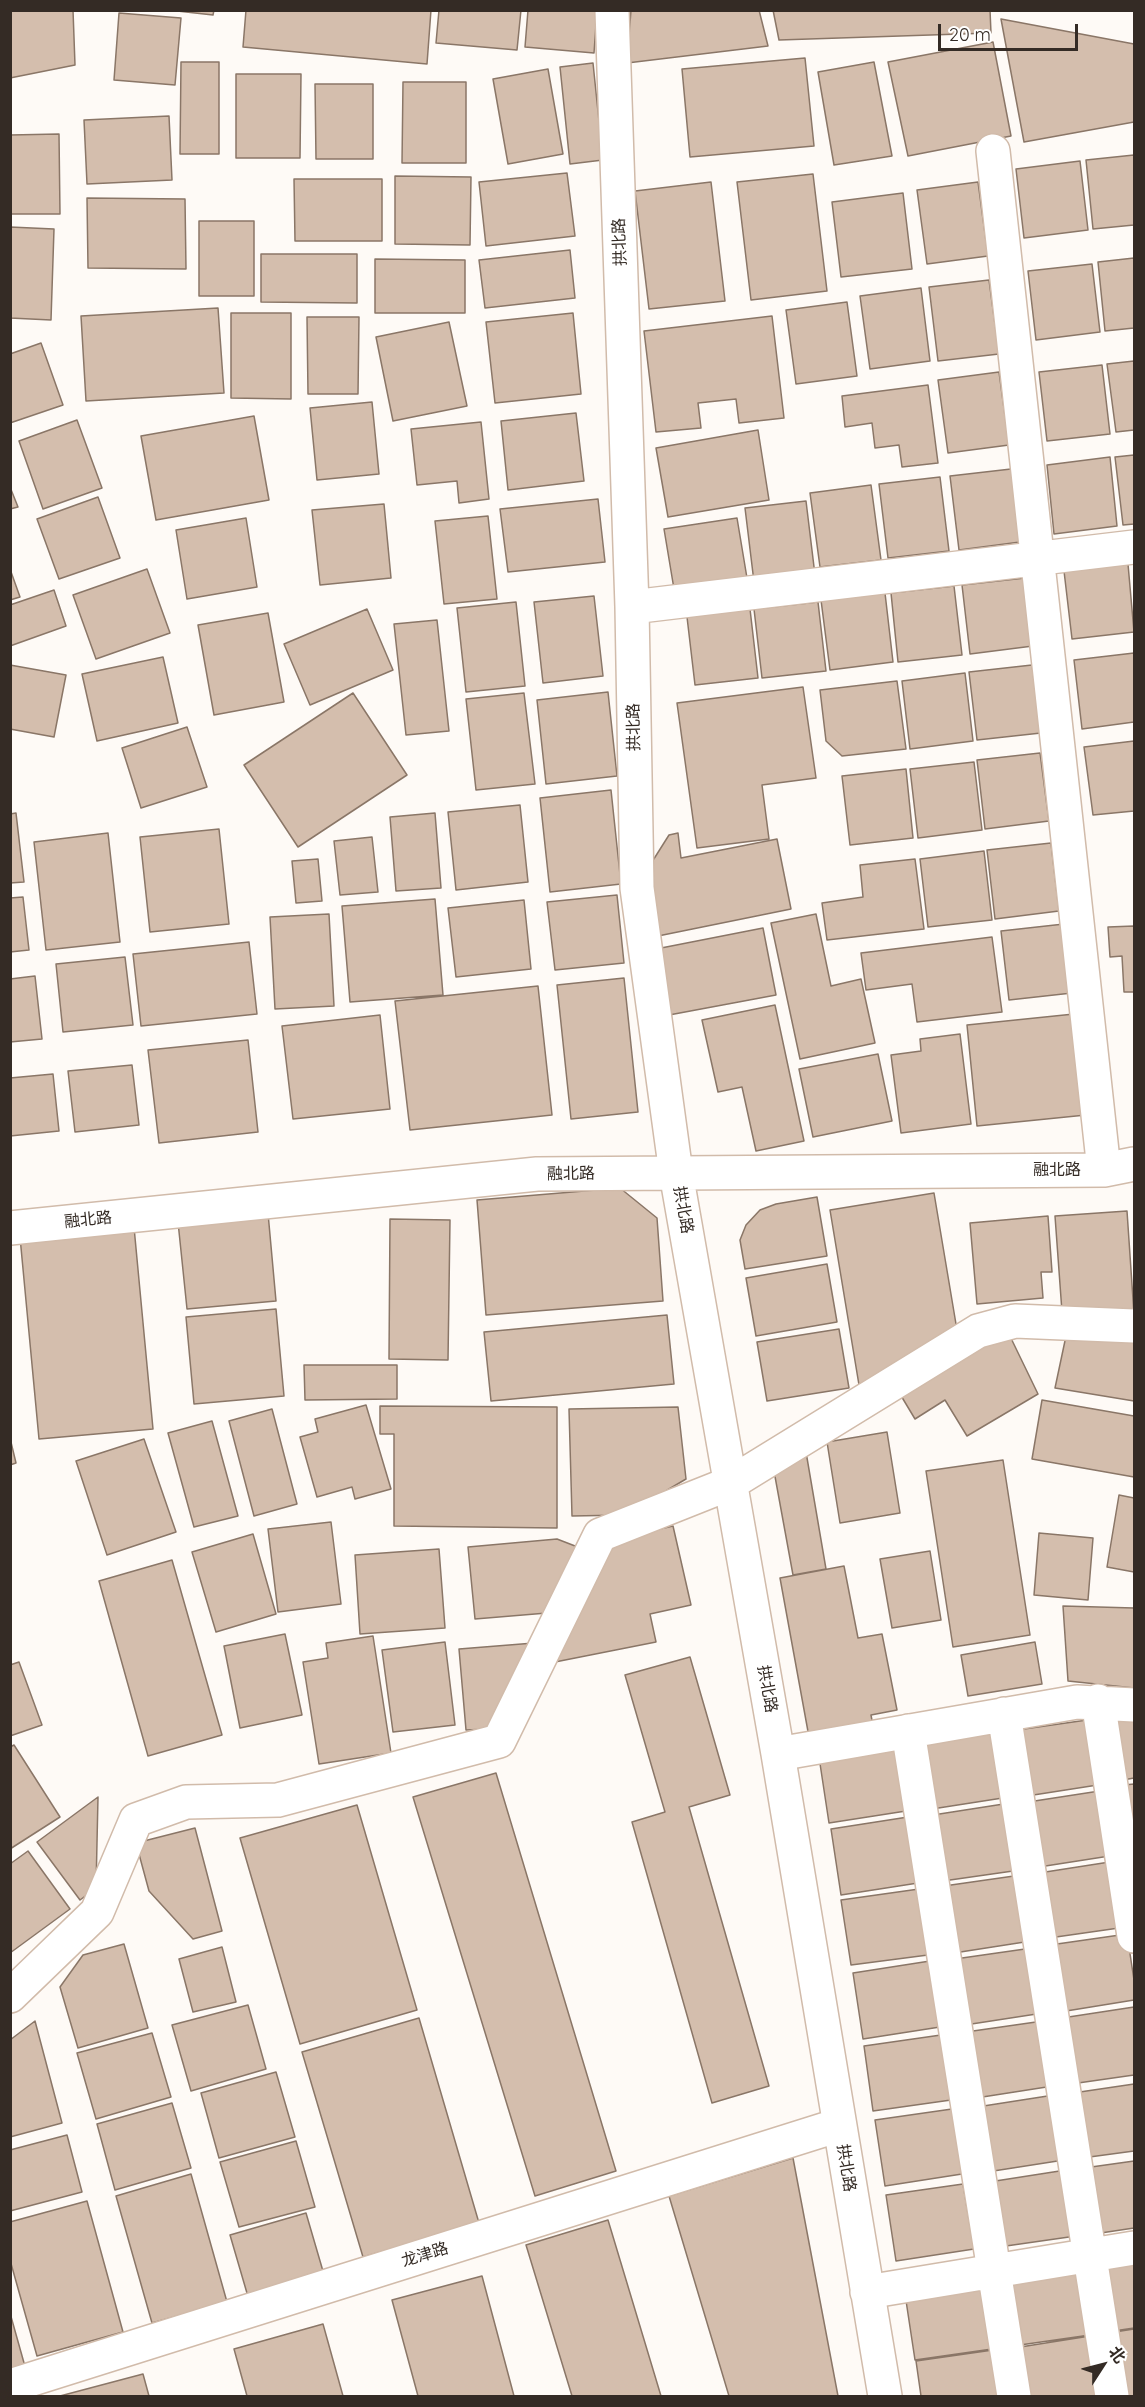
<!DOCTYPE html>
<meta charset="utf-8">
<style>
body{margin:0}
#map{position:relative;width:1145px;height:2407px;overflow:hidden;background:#fefaf6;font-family:Quicksand,"Noto Sans SC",sans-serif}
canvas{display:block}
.frame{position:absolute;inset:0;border:12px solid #342b25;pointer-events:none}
.north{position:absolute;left:1073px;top:2335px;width:60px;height:60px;-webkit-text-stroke:4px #fff;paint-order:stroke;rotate:54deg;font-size:16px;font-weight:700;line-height:24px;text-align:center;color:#342b25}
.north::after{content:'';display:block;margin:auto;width:21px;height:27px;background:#342b25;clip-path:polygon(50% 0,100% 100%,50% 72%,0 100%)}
.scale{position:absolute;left:938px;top:24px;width:140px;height:27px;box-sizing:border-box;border:3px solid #342b25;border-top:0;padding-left:8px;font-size:18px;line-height:21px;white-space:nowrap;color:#342b25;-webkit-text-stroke:4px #fff;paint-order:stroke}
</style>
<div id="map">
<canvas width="1145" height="2407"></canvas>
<div class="frame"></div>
<div class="north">北</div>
<div class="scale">20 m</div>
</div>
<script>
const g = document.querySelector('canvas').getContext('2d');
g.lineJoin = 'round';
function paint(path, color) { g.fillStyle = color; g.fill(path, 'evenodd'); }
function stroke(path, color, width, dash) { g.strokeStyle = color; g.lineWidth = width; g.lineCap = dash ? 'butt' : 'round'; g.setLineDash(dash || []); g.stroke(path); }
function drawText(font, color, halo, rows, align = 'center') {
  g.font = font + ' Quicksand,"Noto Sans SC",sans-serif'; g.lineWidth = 4.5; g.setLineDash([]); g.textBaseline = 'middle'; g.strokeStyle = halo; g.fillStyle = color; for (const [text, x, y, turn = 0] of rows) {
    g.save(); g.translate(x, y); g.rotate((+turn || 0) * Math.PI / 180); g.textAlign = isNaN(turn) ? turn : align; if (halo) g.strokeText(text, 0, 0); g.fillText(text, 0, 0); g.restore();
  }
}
const building = new Path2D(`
 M10 10H73L75 65 10 78Z
 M168 10H214L213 15Z
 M246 10H431L427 64 243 47Z
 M439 10H521L517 50 436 43Z
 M528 10H597L594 53 525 47Z
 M631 10H759L768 46 627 63Z
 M773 10H990L991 33 779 40Z
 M119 13 181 18 175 85 114 80Z
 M1001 19 1134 44V122L1024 142Z
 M993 42 1011 136 908 156 888 62Z
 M805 58 814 146 690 157 682 69Z
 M181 62H219V154H180Z
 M874 62 892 156 834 165 818 72Z
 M593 63 603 160 570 164 560 67Z
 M548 69 563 154 508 164 493 79Z
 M236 74H301L300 158H236Z
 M403 82H466V163H402Z
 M315 84H373V159H316Z
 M169 116 172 180 87 184 84 120Z
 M59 134 60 214H10V135Z
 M1134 155V225L1093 229 1086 160Z
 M1080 161 1088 230 1024 238 1016 169Z
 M567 173 575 236 486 246 479 182Z
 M813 174 827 291 751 300 737 182Z
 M395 176 471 177 470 245 395 244Z
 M294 179H382V241H295Z
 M711 182 725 301 649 309 635 191Z
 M978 182 988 256 927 264 917 190Z
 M903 193 912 269 841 277 832 202Z
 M87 198 185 199 186 269 88 268Z
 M199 221H254V296H199Z
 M10 227 54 229 51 320 10 318Z
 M570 250 575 298 485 308 479 260Z
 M261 254H357V303L261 302Z
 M1134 258V328L1105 331 1098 262Z
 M375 259 465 260V313H375Z
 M1092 264 1100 332 1036 340 1028 271Z
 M989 280 999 354 938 361 929 287Z
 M921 288 930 361 870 369 860 296Z
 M847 302 857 376 796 384 786 310Z
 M218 308 224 393 86 401 81 316Z
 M231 313H291V399L231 398Z
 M573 313 581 394 495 403 486 322Z
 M772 316 784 418 739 423 736 399 698 403 701 428 656 432 644 331Z
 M307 317H359L358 394H308Z
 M449 322 467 406 393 421 376 337Z
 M41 343 63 405 10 423V354Z
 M1134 361V430L1116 432 1107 364Z
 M1102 365 1110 434 1047 441 1039 372Z
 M999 372 1009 445 948 453 938 380Z
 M928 385 938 463 902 467 899 445 875 448 872 423 845 427 842 396Z
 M372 402 379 474 317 480 310 408Z
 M576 413 584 481 508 490 501 421Z
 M254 416 269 500 156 520 141 436Z
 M77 420 102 488 43 509 19 441Z
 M481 422 489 499 459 503 457 481 417 485 411 429Z
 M758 430 769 500 668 517 656 448Z
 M1134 455V524L1123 525 1115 457Z
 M1110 457 1117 526 1054 534 1047 465Z
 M1011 469 1020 542 959 550 950 476Z
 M940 477 949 551 888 558 879 484Z
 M871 485 881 560 820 567 810 493Z
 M10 487 18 507 10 509Z
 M98 497 120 558 59 579 37 519Z
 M598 499 605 562 508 572 500 509Z
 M806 501 815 575 754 582 745 508Z
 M384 504 391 578 320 585 312 510Z
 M488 516 497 599 444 604 435 521Z
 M246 518 257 587 187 599 176 530Z
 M737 518 747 578 674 589 664 529Z
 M1128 564 1134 632 1072 639 1064 571Z
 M10 569 20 597 10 600Z
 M147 569 170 633 96 659 73 595Z
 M1025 578 1033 646 970 654 962 585Z
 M954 586 962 655 898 662 891 593Z
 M54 590 66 626 10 646V605Z
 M885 593 893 662 830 670 821 600Z
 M594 596 603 676 543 683 534 602Z
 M516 602 525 686 466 692 457 608Z
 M818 602 826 671 762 678 754 609Z
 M367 609 393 670 310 705 284 644Z
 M750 609 758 678 695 685 687 617Z
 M268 613 284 702 214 715 198 625Z
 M437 620 449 731 406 735 394 624Z
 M1134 653V722L1082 729 1074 660Z
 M163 657 178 723 97 741 82 674Z
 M10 665 66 675 54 737 10 729Z
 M1032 665 1041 733 977 740 969 672Z
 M965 673 973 741 910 749 902 681Z
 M897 681 906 749 842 756 826 741 820 690Z
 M803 687 816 778 762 785 769 839 697 848 677 703Z
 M608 692 617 776 546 784 537 700Z
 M353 693 407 775 298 847 244 765Z
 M524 693 535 784 476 790 466 699Z
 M187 727 207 787 141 808 122 748Z
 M1134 741V811L1093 815 1084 747Z
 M1040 753 1049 821 985 829 977 760Z
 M974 762 982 830 918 838 910 769Z
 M906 769 913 838 850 845 842 776Z
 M611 790 621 884 550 892 540 798Z
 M520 805 528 882 456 890 448 812Z
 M16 813 24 882 10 883V814Z
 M435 813 441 888 396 891 390 817Z
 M219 829 229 924 150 932 140 837Z
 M108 833 120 942 46 950 34 842Z
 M678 833 681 858 777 839 791 909 658 936 645 873 669 835Z
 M372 837 378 892 340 895 334 841Z
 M1051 843 1059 911 995 919 987 850Z
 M984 851 992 920 928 927 920 859Z
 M318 859 322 901 296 903 292 861Z
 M915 859 924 929 827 940 822 903 863 897 860 865Z
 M617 895 624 963 555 970 547 902Z
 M23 897 29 950 10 952V898Z
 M435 899 443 995 350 1002 342 906Z
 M524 900 531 969 456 977 448 908Z
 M329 914 334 1006 275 1009 270 917Z
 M816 914 831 986 861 979 875 1043 800 1059 771 923Z
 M1064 924 1072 993 1009 1000 1001 931Z
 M1134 926V992H1124L1122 956 1110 957 1108 927Z
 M763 928 776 995 669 1015 656 949Z
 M992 937 1002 1012 917 1022 912 984 866 990 861 953Z
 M249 942 257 1014 141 1026 133 954Z
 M125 957 133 1025 63 1032 56 964Z
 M35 976 42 1039 10 1042V979Z
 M624 978 638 1112 571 1119 557 985Z
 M538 986 552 1115 410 1130 395 1001Z
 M775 1005 804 1141 756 1151 742 1087 718 1092 702 1020Z
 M1074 1014 1086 1115 977 1126 967 1025Z
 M380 1015 390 1109 293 1119 282 1026Z
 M960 1034 971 1124 901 1133 891 1055 921 1051 920 1039Z
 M248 1040 258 1132 159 1143 148 1050Z
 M878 1054 892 1121 813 1137 799 1069Z
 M132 1065 139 1125 75 1132 68 1071Z
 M53 1074 59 1131 10 1136V1078Z
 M620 1188 657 1218 663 1301 486 1315 477 1200Z
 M934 1193 957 1330 859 1385 830 1210Z
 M817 1197 827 1256 745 1269 740 1240 746 1225 760 1210 776 1204Z
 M1127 1211 1134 1314 1062 1312 1055 1216Z
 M268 1213 276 1301 187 1309 178 1222Z
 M1048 1216 1052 1272H1041L1043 1298 977 1304 970 1223Z
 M390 1219 450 1220 448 1360 389 1359Z
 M134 1227 153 1429 39 1439 20 1237Z
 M827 1264 837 1322 756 1336 746 1278Z
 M276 1309 284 1396 194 1404 186 1317Z
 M667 1315 674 1384 491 1401 484 1332Z
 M839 1329 849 1388 767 1401 757 1342Z
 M1007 1330 1038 1394 967 1436 945 1400 915 1419 900 1394Z
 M1066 1336 1134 1338V1401L1055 1388Z
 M304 1365H397V1399L305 1400Z
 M1042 1400 1134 1416V1477L1032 1459Z
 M366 1405 391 1489 355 1499 352 1487 317 1497 300 1437 318 1432 315 1419Z
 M380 1406 557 1407V1528L394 1526V1434H380Z
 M678 1407 686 1479 625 1515 572 1516 569 1409Z
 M272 1409 297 1504 254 1516 229 1421Z
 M212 1421 238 1516 194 1527 168 1433Z
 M887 1432 900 1513 840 1523 827 1442Z
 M10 1438 16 1463 10 1465Z
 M144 1439 176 1532 107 1555 76 1461Z
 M806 1452 826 1569 793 1575 774 1471Z
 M1003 1460 1030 1635 953 1647 926 1471Z
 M1119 1495 1134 1498V1572L1107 1567Z
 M331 1522 341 1604 278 1612 268 1529Z
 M673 1526 691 1605 650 1614 656 1642 555 1662 607 1541Z
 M1039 1533 1093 1538 1088 1600 1034 1595Z
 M253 1534 276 1614 216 1632 192 1552Z
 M557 1539 588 1551 547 1613 475 1619 468 1547Z
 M439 1549 445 1628 360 1634 355 1555Z
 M930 1551 941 1620 892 1628 880 1559Z
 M172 1560 222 1735 148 1756 99 1581Z
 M844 1566 858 1638 882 1634 897 1710 871 1715 873 1726 809 1737 780 1578Z
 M1063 1606 1134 1608V1688L1068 1681Z
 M285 1634 302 1715 240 1728 224 1646Z
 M373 1636 391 1753 319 1764 303 1662 328 1658 326 1643Z
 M445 1642 455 1725 393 1732 382 1650Z
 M1035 1642 1042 1684 968 1696 961 1655Z
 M534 1643 489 1729 466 1730 459 1649Z
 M690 1657 730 1795 689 1807 769 2086 712 2103 632 1822 665 1812 625 1675Z
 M19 1662 42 1725 10 1736V1665Z
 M1113 1713 1134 1716V1778L1123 1780Z
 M1094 1719 1104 1784 1027 1796 1017 1730Z
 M999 1732 1009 1797 932 1809 922 1743Z
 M14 1745 60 1817 10 1849V1747Z
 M896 1746 906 1811 829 1823 819 1757Z
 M496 1773 616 2171 535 2196 413 1797Z
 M1134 1784V1851L1124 1785Z
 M1106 1790 1116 1855 1039 1867 1028 1802Z
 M98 1797 96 1888 80 1900 37 1842Z
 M1010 1803 1020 1870 943 1881 933 1815Z
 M357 1805 417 2010 300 2044 240 1838Z
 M908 1817 918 1883 841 1895 831 1829Z
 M195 1828 222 1931 193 1939 149 1891 136 1843Z
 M28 1851 70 1909 10 1953V1864Z
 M1116 1861 1126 1927 1049 1938 1039 1873Z
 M1021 1875 1031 1941 954 1953 944 1886Z
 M919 1889 928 1955 851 1965 841 1900Z
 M1127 1934 1134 1980V2000L1060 2012 1050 1945Z
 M124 1944 148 2028 78 2048 60 1987 83 1955Z
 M222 1947 236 2002 193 2012 179 1959Z
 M1032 1948 1043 2013 965 2025 955 1959Z
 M930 1961 940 2027 863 2039 853 1973Z
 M248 2005 266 2069 191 2091 172 2025Z
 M1134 2007V2075L1071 2084 1062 2018Z
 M419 2018 479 2223 363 2257 302 2052Z
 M35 2021 62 2123 10 2137V2040Z
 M1043 2021 1053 2086 976 2098 966 2032Z
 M152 2033 171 2097 96 2119 77 2053Z
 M941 2035 951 2100 873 2111 864 2046Z
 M276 2072 295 2137 219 2158 201 2093Z
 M1134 2084V2151L1082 2158 1073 2093Z
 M1054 2095 1064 2160 987 2172 977 2107Z
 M172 2103 191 2168 115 2190 97 2124Z
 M952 2109 962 2174 885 2186 875 2120Z
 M67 2135 82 2192 10 2211V2150Z
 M296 2141 315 2207 239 2227 220 2162Z
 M793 2158 838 2396H729L669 2196Z
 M1134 2161V2228L1094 2234 1084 2168Z
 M1066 2170 1076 2236 999 2247 989 2182Z
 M191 2174 227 2302 152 2323 116 2196Z
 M963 2184 974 2249 896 2261 886 2195Z
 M87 2201 123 2332 37 2356 10 2260V2222Z
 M306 2213 325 2278 249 2300 230 2235Z
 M608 2220 661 2396H572L526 2245Z
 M1134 2261V2328L1107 2332 1098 2266Z
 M1081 2269 1090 2335 1013 2346 1003 2281Z
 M482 2276 514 2396H418L392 2300Z
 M982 2282 992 2349 915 2360 905 2294Z
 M10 2313 26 2370 10 2374Z
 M323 2324 343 2396H247L234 2349Z
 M1134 2329V2396H1117L1108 2333Z
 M1090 2336 1100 2396H1021L1014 2348Z
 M993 2350 1000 2396H921L916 2361Z
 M143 2374 149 2396H60Z`);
const minor = new Path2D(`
 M612 10 632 607 637 888 676 1173 778 1754 885 2396
 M993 151 1104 1170
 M632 607 1134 547
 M10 1228 537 1174 1104 1170 1134 1164
 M1098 1701 1134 1936
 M1004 1714 1112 2396
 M908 1731 1014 2396
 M778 1754 1077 1702 1134 1705
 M10 1996 97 1912 136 1820 186 1802 278 1800 499 1741 600 1535 731 1483 978 1331 1015 1321 1134 1326
 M867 2292 1134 2248
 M10 2386 839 2125`);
const streetNames = [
 ["拱北路",620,242,-92],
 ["拱北路",634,727,-91],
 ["融北路",1057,1170],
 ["融北路",571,1174,-1],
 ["拱北路",683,1210,80],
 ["融北路",88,1220,-6],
 ["拱北路",767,1689,80],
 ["拱北路",846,2168,81],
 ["龙津路",425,2255,-17]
];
paint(building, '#d4bead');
stroke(building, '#8a7667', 1.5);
stroke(minor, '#d1bbaa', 36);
stroke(minor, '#fff', 33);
drawText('16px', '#342b25', '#fff', streetNames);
</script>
